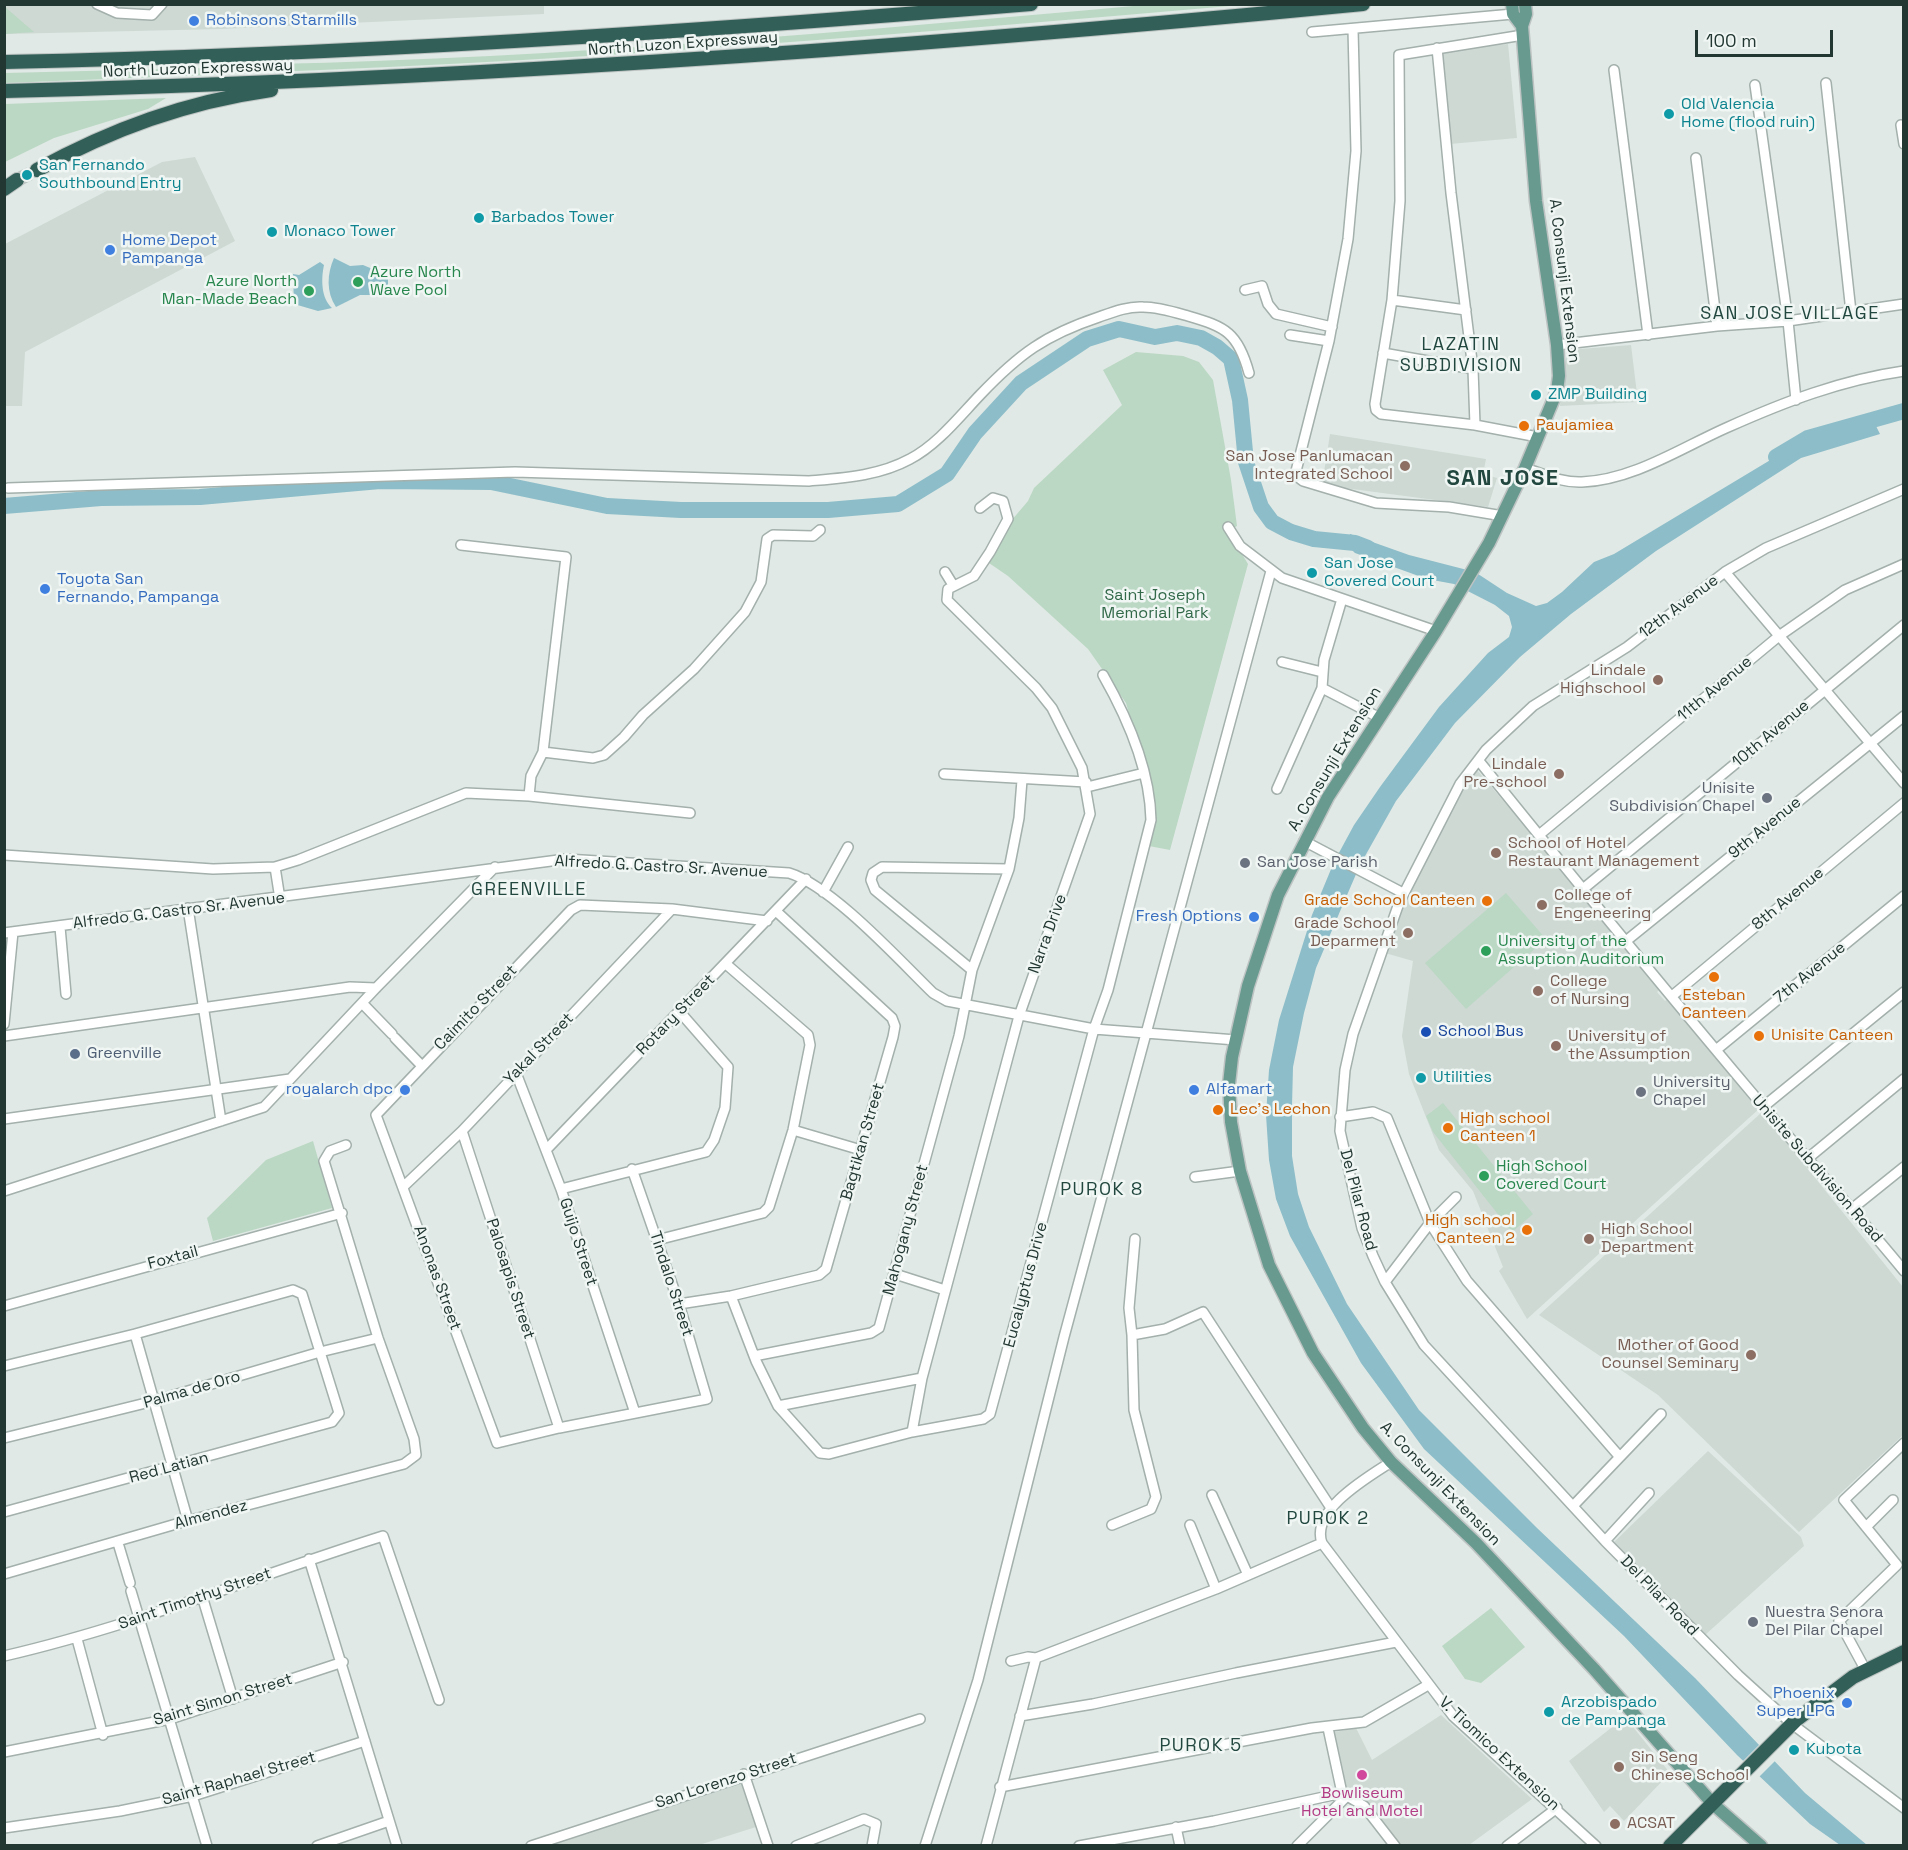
<!DOCTYPE html>
<style>
body{margin:0}
#map{position:relative;width:1908px;height:1850px;overflow:hidden;background:#e0e9e5;font-family:"Space Grotesk",sans-serif}
canvas{display:block}
.frame{position:absolute;inset:0;border:6px solid #223732;pointer-events:none}
.scale{position:absolute;left:1695px;top:30px;width:138px;height:27px;box-sizing:border-box;border:3px solid #223732;border-top:0;padding-left:8px;font-size:18px;line-height:21px;white-space:nowrap;color:#223732;-webkit-text-stroke:4px #f0f6f3;paint-order:stroke}
</style>
<div id="map">
<canvas width="1908" height="1850"></canvas>
<div class="frame"></div>
<div class="scale">100 m</div>
</div>
<script>
const g = document.querySelector('canvas').getContext('2d');
g.lineJoin = 'round';
function paint(path, color) { g.fillStyle = color; g.fill(path, 'evenodd'); }
function stroke(path, color, width, dash) { g.strokeStyle = color; g.lineWidth = width; g.lineCap = dash ? 'butt' : 'round'; g.setLineDash(dash || []); g.stroke(path); }
function drawText(font, color, halo, rows, align = 'center') {
  g.font = font + ' "Space Grotesk",sans-serif'; g.lineWidth = 5; g.setLineDash([]); g.textBaseline = 'middle'; g.strokeStyle = halo; g.fillStyle = color; for (const [text, x, y, turn = 0] of rows) {
    g.save(); g.translate(x, y); g.rotate((+turn || 0) * Math.PI / 180); g.textAlign = isNaN(turn) ? turn : align; if (halo) g.strokeText(text, 0, 0); g.fillText(text, 0, 0); g.restore();
  }
}
const built = new Path2D(`
 M544 4V14L221 29 5 34 4 5Z
 M1508 44 1517 138 1450 144 1439 51Z
 M195 157 235 241 25 352 22 406H5V244L162 162Z
 M1631 345 1638 402 1560 406 1567 350Z
 M1330 434 1486 459 1483 474 1497 478 1488 507 1322 485Z
 M1477 770 1530 832 1532 831 1660 989 1657 992 1665 1001 1669 998 1760 1108 1527 1319 1499 1271 1503 1267 1473 1191 1439 1150 1409 1074 1402 1036 1413 961 1385 953 1410 886 1472 772Z
 M1762 1112 1903 1287V1435L1799 1532 1658 1395 1539 1315Z
 M1708 1451 1801 1537 1804 1546 1705 1635 1612 1544Z
 M1441 1715 1532 1799 1469 1845H1401L1365 1803 1343 1790 1330 1733 1356 1728 1372 1760Z
 M1625 1717 1670 1773 1624 1821 1610 1806 1604 1812 1569 1761Z
 M742 1782 756 1827 699 1845 545 1846Z`);
const green = new Path2D(`
 M1144 5H1241C918 33 596 60 272 72L267 68 272 64C563 58 854 31 1144 5Z
 M4 6 34 32 5 34Z
 M208 68 212 72 209 75 5 83V73Z
 M166 98 148 109 54 138 5 162V104Z
 M1136 352 1183 356 1199 362 1213 380 1231 480 1237 526 1228 531 1248 564 1170 850 1149 846 1156 808 1126 703 1088 649 1008 576 989 563 1011 521 1028 501 1034 488 1122 405 1103 370Z
 M1506 893 1546 939 1466 1009 1425 963Z
 M1443 1103 1533 1214 1512 1232 1433 1132 1426 1116Z
 M313 1141 332 1208 213 1241 207 1218 266 1160Z
 M1491 1608 1525 1647 1481 1683 1465 1679 1442 1646Z`);
const water = new Path2D(`
 M334 258 350 266 363 265 375 270 388 268V295H360L336 307C326 292 327 274 334 258Z
 M320 262 324 265C321 279 321 298 332 308L318 311 294 304 293 274 299 275Z
 M1874 422 1880 434 1801 458 1656 551 1571 614 1520 657 1455 723 1396 801 1360 865 1341 909 1316 968 1304 1013 1293 1067 1292 1106V1156L1298 1194 1309 1227 1347 1304 1419 1410 1537 1528 1695 1678 1805 1793 1867 1845H1840L1810 1824 1737 1755 1624 1636 1424 1449 1361 1363 1290 1236 1276 1199 1269 1160 1266 1115 1269 1070 1279 1020 1312 915 1334 862 1354 825 1380 787 1439 707 1488 653 1509 637 1512 627 1509 616 1495 605 1454 584 1427 579 1355 553 1348 546 1350 534 1409 555 1475 572 1507 593 1536 606 1547 603 1562 592 1594 562 1614 554 1787 450 1808 440Z`);
const pier = new Path2D(`
 M1762 1742 1778 1758 1758 1778 1741 1763Z`);
const river = new Path2D(`
 M1776 457 1808 438 1904 411
 M4 506 101 498 200 497 380 481 491 482 607 506 681 510H828L898 504 947 474 975 433 1021 383 1087 339 1119 329 1155 337 1177 333 1201 338 1217 347 1231 359 1240 400 1246 462 1261 507 1272 522 1291 532 1314 539 1355 543 1368 548`);
const highwayTunnel = new Path2D(`
 M17 180 37 170`);
const minor = new Path2D(`
 M97 4 117 13 152 15 162 4
 M1353 29 1356 151 1348 239 1329 341 1295 475 1303 481 1376 503 1449 507 1503 516
 M1312 32 1513 14
 M1523 35 1399 55 1400 201 1392 300 1375 404 1376 410 1381 414 1475 425 1538 437
 M1437 48 1451 193 1473 369 1475 425
 M1614 70 1648 335
 M1826 83 1851 312
 M1755 85 1788 321 1796 400
 M1901 125 1904 144
 M1696 158 1717 326
 M1245 290 1262 286 1268 304 1276 314 1332 327
 M1392 300 1466 310
 M1290 335 1329 341
 M1557 345 1717 326 1788 321 1904 304
 M1383 353 1473 369
 M1525 468C1544 474 1562 483 1582 482 1633 480 1681 448 1726 428 1784 402 1841 380 1904 371
 M8 488 515 472 809 481C843 478 879 476 910 459 937 445 959 417 980 395 1019 354 1045 335 1099 317 1113 312 1128 306 1143 307 1158 307 1174 312 1188 316 1226 327 1238 333 1249 373
 M1904 489 1766 548 1725 572 1627 647 1533 706 1486 750 1460 784 1399 903 1353 1034 1345 1070 1340 1131 1362 1228 1373 1256 1385 1282 1424 1345 1605 1541 1738 1675 1792 1724 1904 1808
 M1228 527 1240 546 1282 578 1436 631
 M461 545 566 557 543 752 531 776 529 796
 M945 572 953 585
 M1725 572 1904 783
 M1282 662 1322 672
 M1322 688 1324 660 1342 599
 M543 752 593 758 604 755 624 737 643 715 694 669 745 612 761 582 767 539 773 535 813 536 820 530
 M1479 761C1574 879 1670 996 1768 1112 1813 1166 1860 1217 1904 1271
 M944 774 1086 782
 M1087 787 1144 773
 M1277 789 1322 688 1378 717
 M1539 835 1779 636 1845 590 1904 564
 M1304 841 1403 893
 M4 855 213 869 275 867 298 860 466 793 529 796 690 813
 M275 867 280 899
 M1583 889 1904 625
 M823 892 848 847
 M188 908 221 1121
 M60 927 66 994
 M4 933 566 859 789 873C832 886 899 960 933 993L947 1001 1094 1029 1236 1040
 M1626 941 1904 716
 M972 970 875 890 871 880 873 873 882 867 1009 869
 M1672 996 1904 803
 M363 1004 392 1034
 M4 1024 13 932
 M4 1036 350 987 376 988
 M395 1038 421 1065
 M1716 1050 1904 896
 M516 1073 561 1189 635 1413
 M1763 1107 1904 992
 M1340 1117 1373 1112 1387 1118 1430 1223 1467 1281 1619 1456
 M4 1119 290 1079
 M793 1130 861 1150
 M462 1131 559 1428
 M546 1150 806 879
 M1807 1159 1904 1079
 M632 1169 679 1304 707 1399 559 1428 497 1443 376 1115 571 910 580 905 672 909 767 921
 M1195 1177 1240 1171
 M404 1186 462 1131 672 909
 M561 1189 706 1152 714 1140 725 1108 728 1067 679 1011
 M4 1191 264 1107 376 988 495 867
 M1853 1208 1904 1167
 M657 1240 763 1213 769 1207 793 1130 810 1045 808 1035 726 964
 M895 1274 945 1290
 M1385 1282 1430 1223 1456 1197
 M731 1296 756 1361 778 1406 820 1453 829 1454 912 1432 983 1419 990 1414 1094 1029 1108 990 1151 820C1150 771 1127 717 1103 675
 M679 1304 731 1296 819 1275 826 1269 893 1037 895 1026 892 1018 777 912
 M4 1306 342 1213
 M135 1334 188 1521
 M1132 1335 1129 1308 1135 1239
 M754 1356 871 1333 879 1328 959 1036 972 970 1009 869 1019 818 1022 780
 M4 1366 135 1334 293 1290 302 1294 339 1413 332 1422 4 1512
 M778 1406 922 1378
 M912 1432 922 1378 1019 1016 1090 814 1082 768 1052 708 1036 688 947 600 948 589 974 576 990 552 1008 519 1003 501 993 498 980 508
 M4 1438 154 1401 320 1352 378 1338
 M1391 1462C1368 1477 1310 1510 1322 1543L1453 1716 1596 1846
 M1212 1495 1248 1575
 M1573 1506 1661 1414
 M1112 1525 1151 1509 1156 1497 1134 1410 1132 1335 1165 1329 1203 1312 1331 1508
 M1190 1525 1216 1589
 M1866 1527 1893 1500
 M1605 1541 1649 1493
 M118 1543 130 1583
 M309 1559 397 1846
 M4 1574 183 1522 404 1464 416 1455 414 1439 378 1338 324 1161 330 1151 346 1145
 M131 1591 207 1846
 M202 1596 233 1699
 M77 1639 103 1735
 M4 1656C134 1626 256 1576 383 1536L439 1700
 M1011 1661 1028 1657 1036 1658 1216 1589 1322 1543
 M1865 1669 1839 1621 1897 1565 1844 1500 1904 1443
 M1020 1716 1093 1704 1236 1673 1396 1642
 M1328 1728 1342 1793
 M4 1752 170 1719 343 1662
 M744 1774 768 1846
 M1000 1787 1312 1728 1364 1722 1428 1685
 M1176 1827 1180 1846
 M4 1828 120 1811 193 1796 365 1741
 M317 1846 389 1821
 M531 1846 920 1719
 M796 1846 864 1819 876 1824 872 1846
 M925 1846 978 1680 1064 1337 1271 571
 M986 1846 1036 1658
 M1079 1846 1214 1821 1342 1793 1364 1806 1395 1846
 M1297 1846 1348 1795
 M1507 1846 1557 1808`);
const major = new Path2D(`
 M1512 4 1513 14 1522 26
 M1525 4 1526 14 1522 26 1536 201 1557 345 1559 376 1557 391 1525 468 1489 543 1436 631 1328 797 1278 895 1248 986 1232 1057 1229 1084 1231 1122 1240 1171 1269 1265 1313 1353 1363 1428 1391 1462 1476 1543 1594 1669 1713 1804 1761 1846`);
const highway = new Path2D(`
 M4 62C347 55 690 32 1031 4
 M4 91C458 80 911 48 1363 4
 M37 170C112 129 186 102 271 90
 M4 189 17 180
 M1670 1846 1796 1720 1853 1677 1904 1652`);
const markers = [
 [194,21,6,"#3f7fe0"],
 [1669,114,6,"#0f9aa8"],
 [27,175,6,"#0f9aa8"],
 [479,218,6,"#0f9aa8"],
 [272,232,6,"#0f9aa8"],
 [110,250,6,"#3f7fe0"],
 [358,282,6,"#2e9e5b"],
 [309,291,6,"#2e9e5b"],
 [1536,395,6,"#0f9aa8"],
 [1524,426,6,"#e8710a"],
 [1405,466,6,"#8d6e63"],
 [1312,573,6,"#0f9aa8"],
 [45,589,6,"#3f7fe0"],
 [1658,680,6,"#8d6e63"],
 [1559,774,6,"#8d6e63"],
 [1767,798,6,"#6b7280"],
 [1496,853,6,"#8d6e63"],
 [1245,863,6,"#6b7280"],
 [1487,901,6,"#e8710a"],
 [1542,905,6,"#8d6e63"],
 [1254,917,6,"#3f7fe0"],
 [1408,933,6,"#8d6e63"],
 [1486,951,6,"#2e9e5b"],
 [1714,977,6,"#e8710a"],
 [1538,991,6,"#8d6e63"],
 [1426,1032,6,"#1a4fb4"],
 [1759,1036,6,"#e8710a"],
 [1556,1046,6,"#8d6e63"],
 [75,1054,6,"#5c6f8a"],
 [1421,1078,6,"#0f9aa8"],
 [405,1090,6,"#3f7fe0"],
 [1194,1090,6,"#3f7fe0"],
 [1641,1092,6,"#6b7280"],
 [1218,1110,6,"#e8710a"],
 [1448,1128,6,"#e8710a"],
 [1484,1176,6,"#2e9e5b"],
 [1527,1230,6,"#e8710a"],
 [1589,1239,6,"#8d6e63"],
 [1751,1355,6,"#8d6e63"],
 [1753,1622,6,"#6b7280"],
 [1847,1703,6,"#3f7fe0"],
 [1549,1712,6,"#0f9aa8"],
 [1794,1750,6,"#0f9aa8"],
 [1619,1767,6,"#8d6e63"],
 [1362,1775,6,"#d1479c"],
 [1615,1824,6,"#8d6e63"]
];
const shopNames = [
 ["Robinsons Starmills",206,21],
 ["Home Depot",122,241],
 ["Pampanga",122,259],
 ["Toyota San",57,580],
 ["Fernando, Pampanga",57,598],
 ["Fresh Options",1242,917,"right"],
 ["royalarch dpc",393,1090,"right"],
 ["Alfamart",1206,1090],
 ["Phoenix",1835,1694,"right"],
 ["Super LPG",1835,1712,"right"]
];
const streetNames = [
 ["North Luzon Expressway",683,44,-4],
 ["North Luzon Expressway",198,69,-2],
 ["A. Consunji Extension",1564,281,83],
 ["12th Avenue",1679,607,-37],
 ["11th Avenue",1715,689,-40],
 ["10th Avenue",1771,734,-40],
 ["A. Consunji Extension",1335,759,-59],
 ["9th Avenue",1765,828,-39],
 ["Alfredo G. Castro Sr. Avenue",661,867,3],
 ["8th Avenue",1788,899,-40],
 ["Alfredo G. Castro Sr. Avenue",179,911,-7],
 ["Narra Drive",1048,934,-70],
 ["7th Avenue",1810,973,-39],
 ["Caimito Street",476,1008,-46],
 ["Rotary Street",676,1015,-46],
 ["Yakal Street",539,1049,-46],
 ["Bagtikan Street",863,1142,-74],
 ["Unisite Subdivision Road",1817,1169,49],
 ["Del Pilar Road",1358,1200,75],
 ["Mahogany Street",906,1230,-75],
 ["Guijo Street",578,1242,72],
 ["Foxtail",173,1258,-15],
 ["Anonas Street",437,1278,70],
 ["Palosapis Street",510,1279,72],
 ["Tindalo Street",671,1284,72],
 ["Eucalyptus Drive",1026,1285,-75],
 ["Palma de Oro",192,1390,-16],
 ["Red Latian",169,1468,-15],
 ["A. Consunji Extension",1440,1484,46],
 ["Almendez",211,1515,-15],
 ["Del Pilar Road",1659,1596,46],
 ["Saint Timothy Street",195,1599,-19],
 ["Saint Simon Street",223,1700,-17],
 ["V. Tiomico Extension",1499,1754,43],
 ["Saint Raphael Street",239,1779,-16],
 ["San Lorenzo Street",726,1781,-18]
];
const cultureNames = [
 ["Old Valencia",1681,105],
 ["Home (flood ruin)",1681,123],
 ["San Fernando",39,166],
 ["Southbound Entry",39,184],
 ["Barbados Tower",491,218],
 ["Monaco Tower",284,232],
 ["ZMP Building",1548,395],
 ["San Jose",1324,564],
 ["Covered Court",1324,582],
 ["Utilities",1433,1078],
 ["Arzobispado",1561,1703],
 ["de Pampanga",1561,1721],
 ["Kubota",1806,1750]
];
const leisureNames = [
 ["Azure North",370,273],
 ["Wave Pool",370,291],
 ["Azure North",297,282,"right"],
 ["Man-Made Beach",297,300,"right"],
 ["University of the",1498,942],
 ["Assuption Auditorium",1498,960],
 ["High School",1496,1167],
 ["Covered Court",1496,1185]
];
const foodNames = [
 ["Paujamiea",1536,426],
 ["Grade School Canteen",1475,901,"right"],
 ["Esteban",1714,996,"center"],
 ["Canteen",1714,1014,"center"],
 ["Unisite Canteen",1771,1036],
 ["Lec's Lechon",1230,1110],
 ["High school",1460,1119],
 ["Canteen 1",1460,1137],
 ["High school",1515,1221,"right"],
 ["Canteen 2",1515,1239,"right"]
];
const educationNames = [
 ["San Jose Panlumacan",1393,457,"right"],
 ["Integrated School",1393,475,"right"],
 ["Lindale",1646,671,"right"],
 ["Highschool",1646,689,"right"],
 ["Lindale",1547,765,"right"],
 ["Pre-school",1547,783,"right"],
 ["School of Hotel",1508,844],
 ["Restaurant Management",1508,862],
 ["College of",1554,896],
 ["Engeneering",1554,914],
 ["Grade School",1396,924,"right"],
 ["Deparment",1396,942,"right"],
 ["College",1550,982],
 ["of Nursing",1550,1000],
 ["University of",1568,1037],
 ["the Assumption",1568,1055],
 ["High School",1601,1230],
 ["Department",1601,1248],
 ["Mother of Good",1739,1346,"right"],
 ["Counsel Seminary",1739,1364,"right"],
 ["Sin Seng",1631,1758],
 ["Chinese School",1631,1776],
 ["ACSAT",1627,1824]
];
const parkNames = [
 ["Saint Joseph",1155,596],
 ["Memorial Park",1155,614]
];
const worshipNames = [
 ["Unisite",1755,789,"right"],
 ["Subdivision Chapel",1755,807,"right"],
 ["San Jose Parish",1257,863],
 ["University",1653,1083],
 ["Chapel",1653,1101],
 ["Nuestra Senora",1765,1613],
 ["Del Pilar Chapel",1765,1631]
];
const transitNames = [
 ["School Bus",1438,1032]
];
const serviceNames = [
 ["Greenville",87,1054]
];
const hotelNames = [
 ["Bowliseum",1362,1794],
 ["Hotel and Motel",1362,1812]
];
const neighbourhoodNames = [
 ["SAN JOSE VILLAGE",1790,314],
 ["LAZATIN",1461,345],
 ["SUBDIVISION",1461,366],
 ["GREENVILLE",529,890],
 ["PUROK 8",1102,1190],
 ["PUROK 2",1328,1519],
 ["PUROK 5",1201,1746]
];
const districtNames = [
 ["SAN JOSE",1503,479]
];
paint(built, '#ced9d4');
paint(green, '#bbd8c4');
paint(water, '#8dbdc9');
paint(pier, '#e0e9e5');
stroke(river, '#8dbdc9', 16);
stroke(highwayTunnel, '#bac5c1', 14, [14, 7]);
stroke(minor, '#a3b0ac', 12);
stroke(major, '#bdc3c2', 15);
stroke(highway, '#bdc3c2', 16);
stroke(minor, '#fff', 9);
stroke(major, '#699a8f', 12);
stroke(highway, '#326058', 14);
for (const [x, y, r, color] of markers) { const dot = new Path2D(); dot.arc(x, y, r, 0, 2 * Math.PI); g.fillStyle = color; g.fill(dot); stroke(dot, '#f0f6f3', 2); }
drawText('16px', '#366cbe', '#f0f6f3', shopNames, 'left');
drawText('16px', '#223732', '#f0f6f3', streetNames);
drawText('16px', '#0d838f', '#f0f6f3', cultureNames, 'left');
drawText('16px', '#27864d', '#f0f6f3', leisureNames, 'left');
drawText('16px', '#c56008', '#f0f6f3', foodNames, 'left');
drawText('16px', '#785e54', '#f0f6f3', educationNames, 'left');
drawText('16px', '#316949', '#f0f6f3', parkNames);
drawText('16px', '#5b616d', '#f0f6f3', worshipNames, 'left');
drawText('16px', '#164399', '#f0f6f3', transitNames, 'left');
drawText('16px', '#4e5e75', '#f0f6f3', serviceNames, 'left');
drawText('16px', '#b23c85', '#f0f6f3', hotelNames);
g.letterSpacing = '1.5px';
drawText('18px', '#21473f', '#f0f6f3', neighbourhoodNames);
g.letterSpacing = '0px';
g.letterSpacing = '1.5px';
drawText('bold 22px', '#21473f', '#f0f6f3', districtNames);
g.letterSpacing = '0px';
</script>
